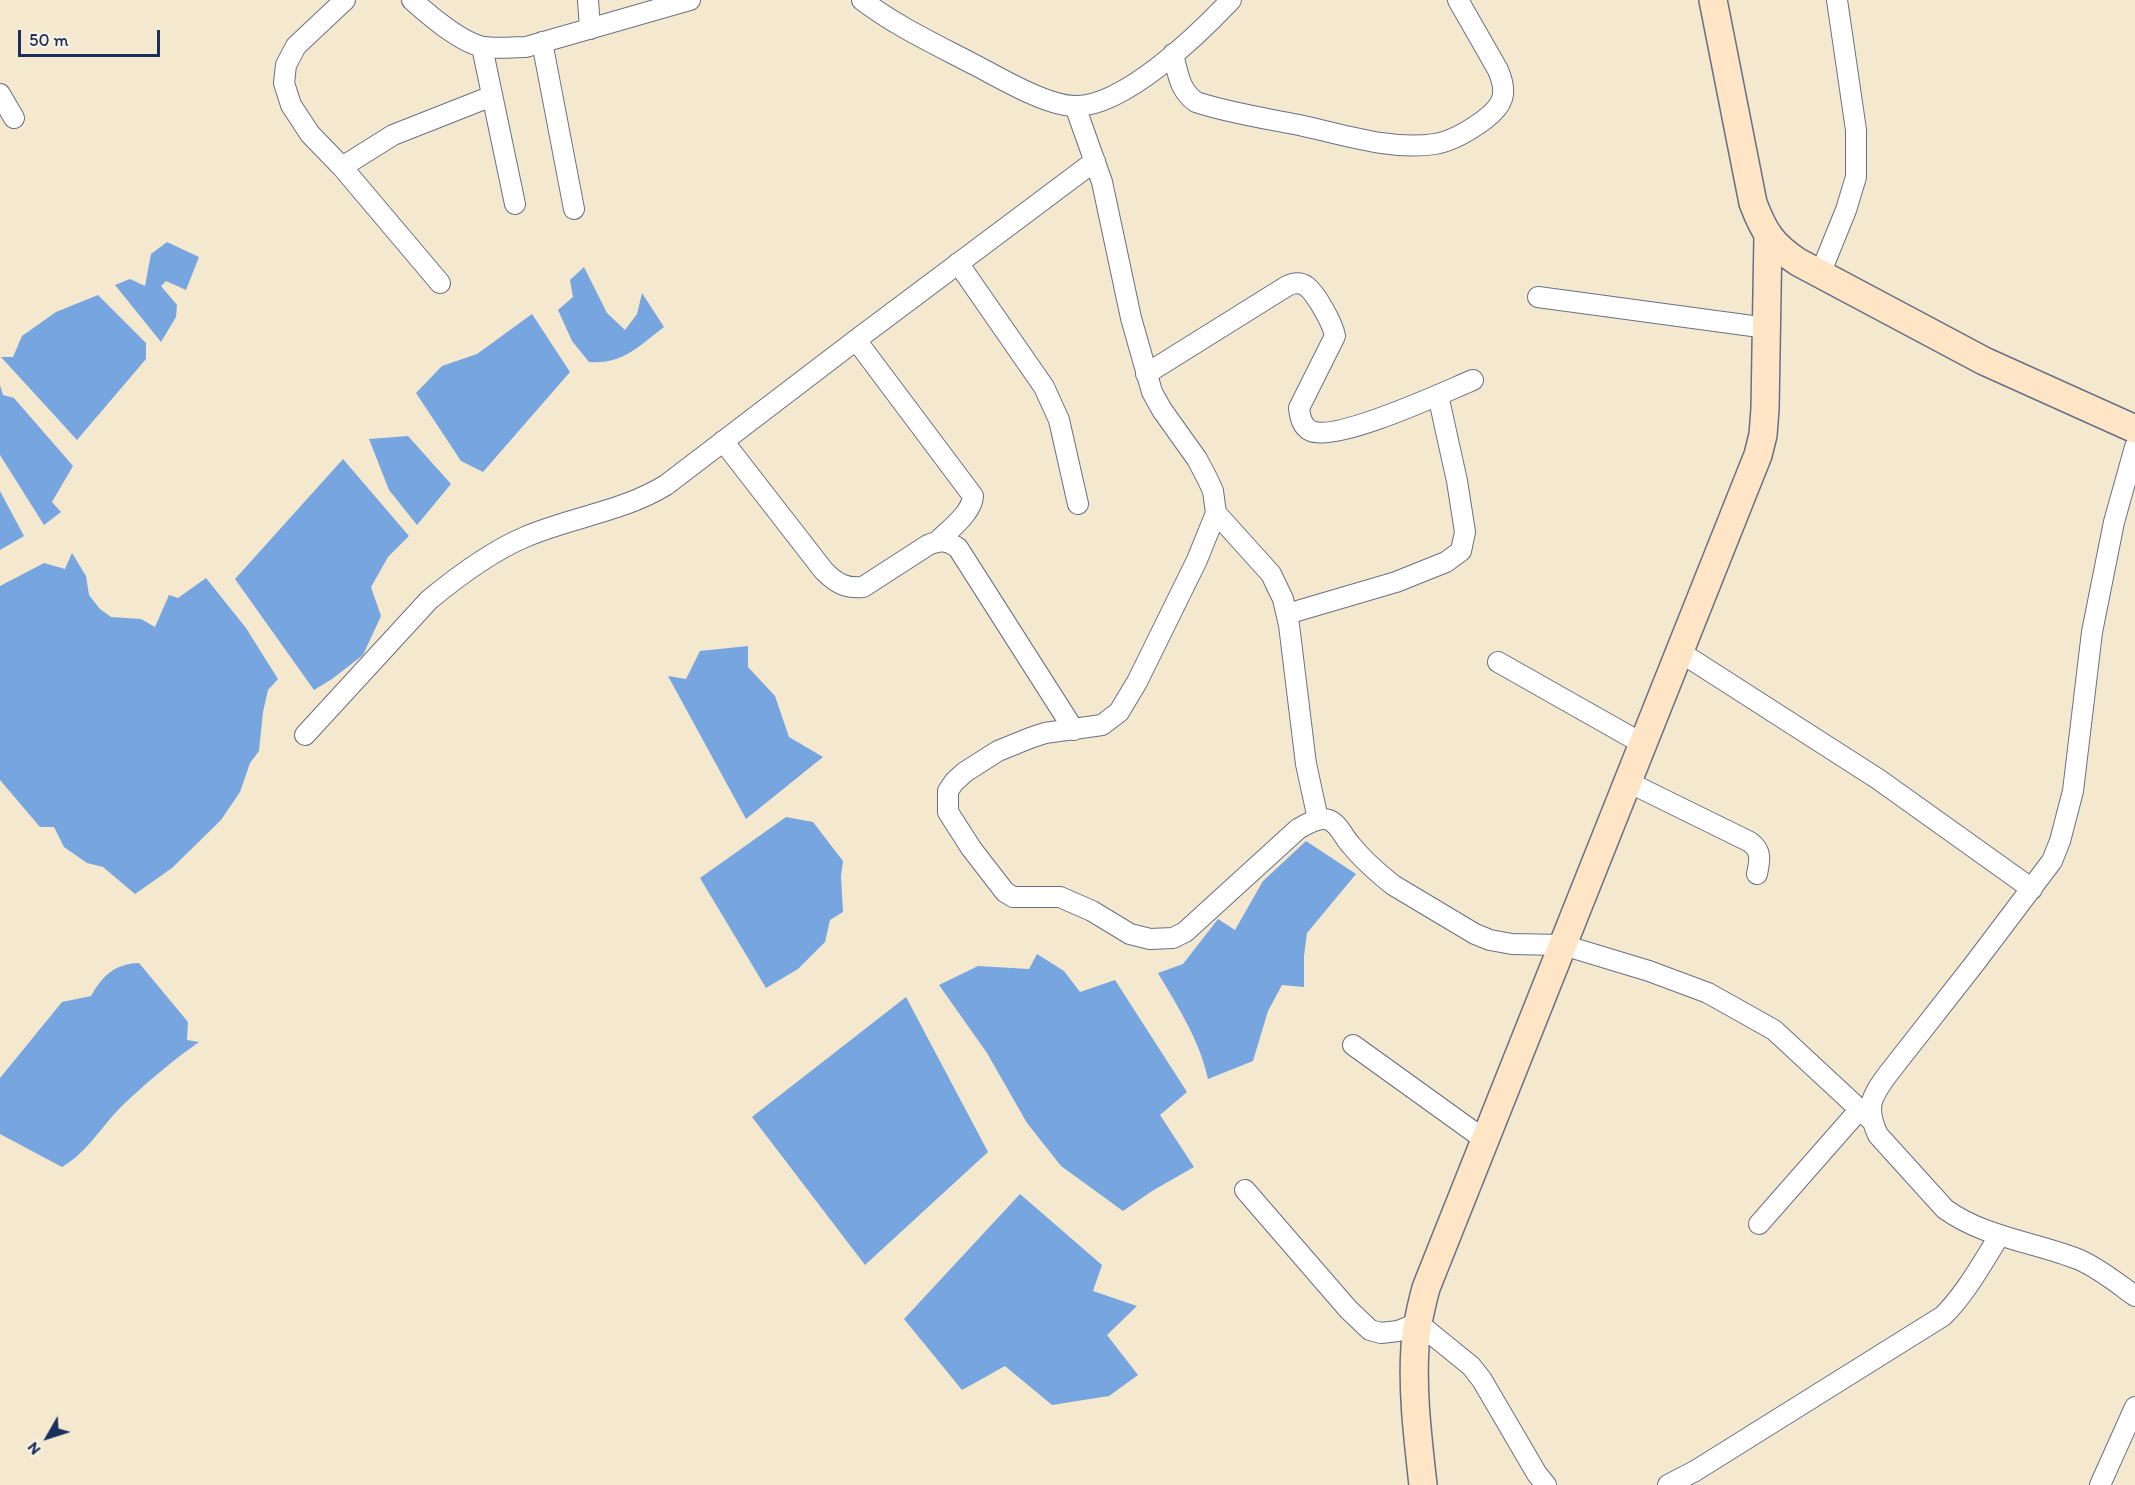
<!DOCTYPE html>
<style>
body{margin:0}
#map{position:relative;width:2135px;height:1485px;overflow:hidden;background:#f4e9cf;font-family:Itim,sans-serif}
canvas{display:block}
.north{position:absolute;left:18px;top:1407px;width:60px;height:60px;-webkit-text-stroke:4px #fcf5e5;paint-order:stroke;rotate:231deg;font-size:16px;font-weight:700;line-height:24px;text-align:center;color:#1b2f5e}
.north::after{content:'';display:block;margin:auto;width:21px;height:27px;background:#1b2f5e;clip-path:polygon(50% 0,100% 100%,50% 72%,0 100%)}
.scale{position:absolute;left:18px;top:30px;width:142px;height:27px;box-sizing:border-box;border:3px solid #1b2f5e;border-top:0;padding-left:8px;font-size:18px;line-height:21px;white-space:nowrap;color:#1b2f5e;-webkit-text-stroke:4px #fcf5e5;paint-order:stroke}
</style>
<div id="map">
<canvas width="2135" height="1485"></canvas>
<div class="north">N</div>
<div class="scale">50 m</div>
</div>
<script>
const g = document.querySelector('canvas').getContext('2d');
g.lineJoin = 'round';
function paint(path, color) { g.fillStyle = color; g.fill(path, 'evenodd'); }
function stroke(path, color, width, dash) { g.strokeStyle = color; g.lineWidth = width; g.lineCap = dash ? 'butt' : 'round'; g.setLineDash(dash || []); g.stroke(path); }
const water = new Path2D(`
 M167 242 199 257 186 290 166 281 161 286 177 305 176 317 161 342 115 285 130 279 145 286 151 254Z
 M584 267 607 313 625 330 637 314 642 293 664 327C639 346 622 365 589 362L572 341 558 310 573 297 570 280Z
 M98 295 146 343V359L77 440 1 357H13L22 336 56 312Z
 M532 314 570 372 483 472 461 461 416 393 442 366 477 354Z
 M0 385 3 395 14 398 73 466 52 502 61 512 44 525 0 455Z
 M408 436 451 484 417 525 389 490 369 439Z
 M343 459 409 536 388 557 371 587 381 616 363 655 332 679 314 690 235 579Z
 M0 491 24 536 0 550Z
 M72 553 86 576 89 595 100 609 111 617 141 619 155 627 169 595 178 598 206 578 246 628 278 679 268 690 263 712 259 751 250 763 240 792 221 820 172 868 135 894 103 867 87 863 64 847 54 827H40L0 780V586L44 563 65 569Z
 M748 646V667L775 696 789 737 823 757 746 819 668 676 686 679 700 651Z
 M786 817 813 822 843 861 841 876 843 912 830 920 825 942 798 969 766 988 700 878Z
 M1306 841 1356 874 1307 933 1304 956V987L1282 985 1268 1011 1253 1061 1208 1079C1200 1041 1178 1007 1158 973L1183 964 1218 919 1235 930 1263 881Z
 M1037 954 1064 971 1080 992 1115 980 1187 1092 1160 1115 1194 1167 1152 1191 1123 1211 1061 1166 1027 1123 987 1053 939 985 978 966 1029 969Z
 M139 963 188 1022 187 1040 199 1042C172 1061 147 1082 124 1104 102 1125 88 1152 62 1167L0 1134V1078L62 1002 91 996C103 975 115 964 139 963Z
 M906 997 988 1152 865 1265 752 1117Z
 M1020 1194 1102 1265 1093 1291 1137 1306 1107 1335 1138 1375 1109 1396 1052 1405 1005 1366 962 1390 904 1319Z`);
const street = new Path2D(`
 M345 0 296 46 286 65 284 83 291 105 310 134 342 167 440 283
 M412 0C430 16 460 42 483 47 497 49 512 47 526 47L690 0
 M588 0 590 29
 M862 0C896 26 935 44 973 64 999 77 1046 106 1075 106 1124 107 1199 34 1231 0
 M542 42 574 209
 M482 47 515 204
 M1173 54C1178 73 1179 90 1196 102 1229 113 1264 118 1299 125 1342 134 1391 151 1435 144 1453 141 1469 131 1484 120 1504 105 1508 93 1498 70L1458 0
 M0 94 14 118
 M1075 106 1102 182 1131 318 1152 392 1162 410 1197 459 1207 478 1213 491 1216 513 1197 560 1137 682 1119 712 1102 725 1045 733 1030 738 998 751 965 772 954 782 948 791V812L971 848 1005 892 1013 897H1060L1092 911 1130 934 1150 939 1173 938 1185 932 1298 829C1307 824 1319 816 1329 820 1339 824 1344 838 1351 845 1363 860 1378 873 1393 885L1475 934 1490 940 1512 944 1563 945 1649 971 1708 993 1774 1030 1871 1120
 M342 167 393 135 492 96
 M958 263 1044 387 1059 420 1078 504
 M1820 274 1846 210 1856 177V130L1837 0
 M1538 297 1767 328
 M856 340 973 496C972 513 950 529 938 541
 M1146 374 1287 286C1293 283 1300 282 1306 286 1316 293 1333 324 1335 336L1299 408C1300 417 1302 427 1311 431 1338 442 1444 392 1473 380
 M723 441 824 571C836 583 846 589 863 587L928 545C940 540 947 540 958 548L1074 730
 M2135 447 2114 522 2092 632 2073 791 2060 841 2052 861 1975 963 1888 1074C1871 1097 1865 1107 1878 1135L1945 1209C1985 1238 2036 1242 2080 1260 2100 1269 2117 1283 2135 1296
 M1216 513 1271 574 1283 599 1289 625 1306 764 1318 819
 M1287 614 1396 582 1446 562 1461 551 1465 532 1457 481 1438 395
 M1680 652 1878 779 2032 889
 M1498 662 1643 744
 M305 735 429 600C458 576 490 552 525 537 571 517 622 512 666 485L856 340 1095 161
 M1628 782 1750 842C1762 851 1760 860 1757 874
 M1353 1045 1485 1140
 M1245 1190 1348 1309 1370 1330 1381 1333 1398 1331 1418 1323 1471 1366 1482 1380 1537 1474 1546 1485
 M1759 1224 1860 1109
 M1668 1485 1695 1471 1943 1316C1967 1292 1982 1263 2000 1235
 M2100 1485 2135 1407`);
const secondary = new Path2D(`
 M1713 0 1753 203C1764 232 1772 245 1798 262L1984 361 2135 429
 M1423 1485C1418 1439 1412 1393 1415 1347 1416 1327 1421 1307 1426 1288L1758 455 1763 435 1765 409 1768 235`);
paint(water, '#77a5e0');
stroke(street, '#677086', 22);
stroke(secondary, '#677086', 30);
stroke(street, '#fff', 20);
stroke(secondary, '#fde5c5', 27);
</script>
